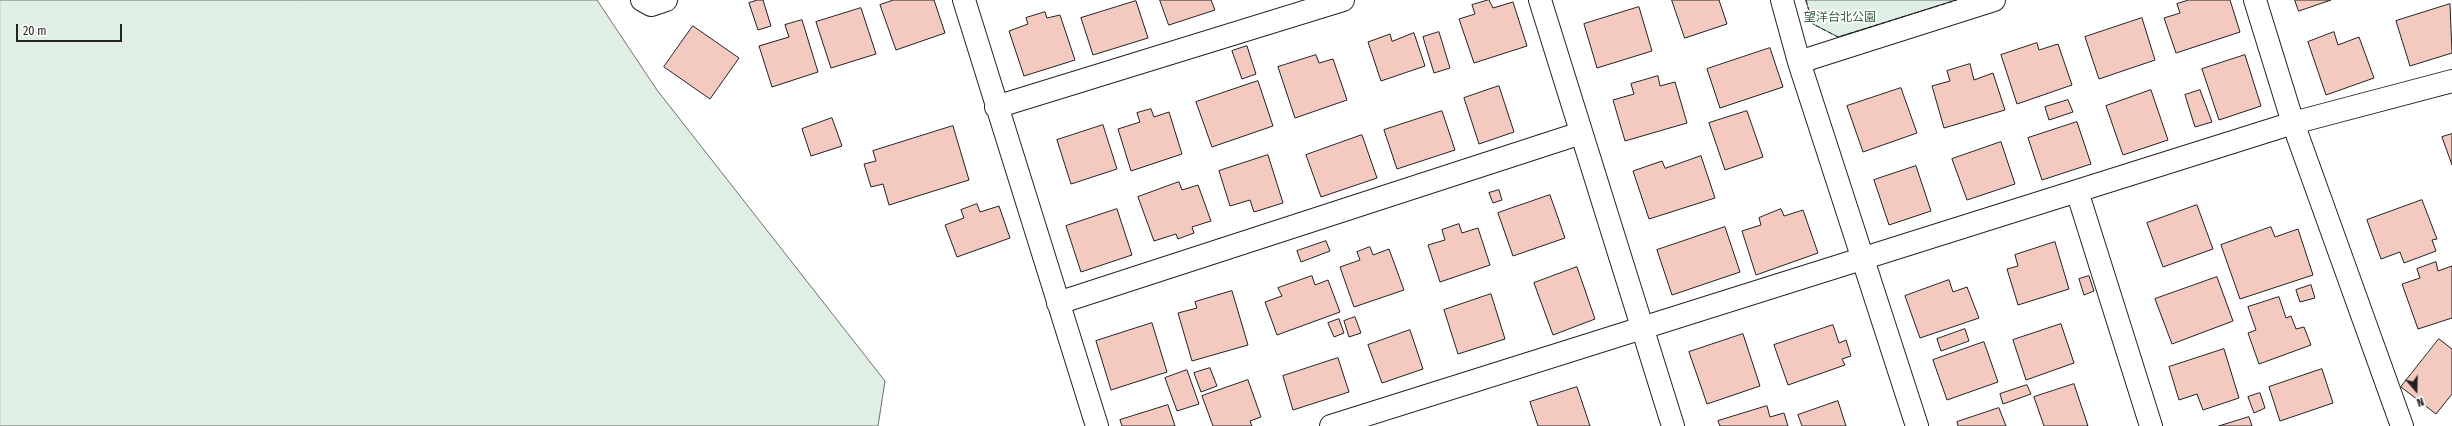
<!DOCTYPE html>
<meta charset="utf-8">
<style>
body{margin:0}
#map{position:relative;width:2452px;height:426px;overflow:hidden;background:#fff;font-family:"Fira Sans Condensed",sans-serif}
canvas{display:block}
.north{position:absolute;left:2396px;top:370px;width:40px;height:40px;-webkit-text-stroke:3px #fff;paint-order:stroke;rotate:160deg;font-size:11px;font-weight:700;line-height:16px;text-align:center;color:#222}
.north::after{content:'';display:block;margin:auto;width:14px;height:18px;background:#222;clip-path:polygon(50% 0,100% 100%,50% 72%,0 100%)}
.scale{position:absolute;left:16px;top:24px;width:106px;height:18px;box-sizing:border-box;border:2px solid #222;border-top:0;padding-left:5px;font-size:12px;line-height:14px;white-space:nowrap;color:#222;-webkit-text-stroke:3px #fff;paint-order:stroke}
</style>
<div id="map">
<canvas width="2452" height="426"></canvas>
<div class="north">N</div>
<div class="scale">20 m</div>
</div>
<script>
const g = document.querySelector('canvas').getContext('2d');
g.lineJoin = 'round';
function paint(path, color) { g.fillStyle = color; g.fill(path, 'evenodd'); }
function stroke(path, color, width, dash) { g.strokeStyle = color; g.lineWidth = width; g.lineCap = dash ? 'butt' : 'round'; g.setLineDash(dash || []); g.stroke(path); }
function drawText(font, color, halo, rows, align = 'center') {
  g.font = font + ' "Fira Sans Condensed","Noto Sans JP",sans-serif'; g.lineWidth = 3; g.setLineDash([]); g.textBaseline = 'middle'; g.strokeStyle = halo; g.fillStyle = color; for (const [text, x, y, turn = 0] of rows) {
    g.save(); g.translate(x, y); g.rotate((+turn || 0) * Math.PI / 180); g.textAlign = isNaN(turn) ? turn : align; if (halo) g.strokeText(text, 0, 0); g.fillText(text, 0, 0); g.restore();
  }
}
const green = new Path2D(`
 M0 0H597L657 90 885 381 878 426H0Z
 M1806 0H1957L1838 37 1813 24Z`);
const building = new Path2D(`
 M758 0H763L771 26 758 30 749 3Z
 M894 0H934L945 33 896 50 880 5Z
 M1160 0H1211L1215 10 1169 25Z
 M1489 0 1493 8 1513 2 1527 46 1474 63 1459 19 1475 14 1472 5Z
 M1672 0H1719L1727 24 1685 38Z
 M2189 0H2230L2240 32 2176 53 2164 18 2180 13 2177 4Z
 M2295 0H2331L2299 11Z
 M1136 1 1148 38 1093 55 1081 18Z
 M2450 4 2452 53 2410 66 2396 21Z
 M1639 7 1652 51 1597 68 1584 24Z
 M861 8 876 54 831 68 816 22Z
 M1045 12 1047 18 1060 15 1075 60 1024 76 1009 31 1028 24 1026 18Z
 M2142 18 2155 60 2099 79 2085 37Z
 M802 20 818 72 772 87 759 46 789 37 785 25Z
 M693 26 739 58 710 99 664 67Z
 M1439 32 1450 68 1434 73 1423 37Z
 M2334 32 2338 45 2359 37 2374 78 2326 95 2308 42Z
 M1414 33 1425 66 1381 81 1368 42 1390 34 1392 41Z
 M2037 43 2039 50 2058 44 2072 85 2017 104 2001 55Z
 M1247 46 1256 74 1242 79 1232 51Z
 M1770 48 1783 87 1720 108 1707 69Z
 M1316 55 1319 63 1333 59 1347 100 1295 118 1278 67Z
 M2245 55 2261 106 2219 120 2202 69Z
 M1970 64 1974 80 1993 73 2005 110 1944 128 1932 86 1950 81 1947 71Z
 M1658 76 1660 86 1675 82 1687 123 1625 141 1613 100 1634 94 1631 84Z
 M1258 81 1273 126 1212 147 1196 102Z
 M1499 86 1514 132 1479 144 1464 98Z
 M1901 88 1917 133 1863 152 1847 106Z
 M2151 90 2168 140 2123 155 2106 106Z
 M2200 90 2212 122 2195 127 2185 95Z
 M2068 100 2073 112 2049 120 2045 107Z
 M1151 109 1154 117 1169 112 1182 154 1131 171 1118 129 1140 122 1137 113Z
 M1442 111 1455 150 1397 169 1384 130Z
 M1747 111 1763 157 1725 170 1709 123Z
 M832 118 842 146 811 156 802 129Z
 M2077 122 2091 164 2042 180 2028 138Z
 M1103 125 1117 169 1071 184 1057 140Z
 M953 126 969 180 889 205 883 184 871 187 864 164 876 161 873 151Z
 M2452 134V165L2442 137Z
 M1362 135 1377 178 1321 197 1306 155Z
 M2001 142 2015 184 1967 200 1952 159Z
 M1268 155 1283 203 1254 212 1250 200 1230 206 1219 171Z
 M1701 156 1715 198 1649 219 1633 171 1662 161 1665 168Z
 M1916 166 1931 211 1889 225 1874 180Z
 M1179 182 1182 190 1198 185 1211 221 1192 227 1194 233 1178 239 1176 234 1154 241 1138 197Z
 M1499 190 1502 200 1493 203 1489 193Z
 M1550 195 1565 238 1513 256 1498 213Z
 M2422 200 2437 239 2432 240 2436 251 2404 263 2400 252 2381 259 2367 220Z
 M977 204 980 212 999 206 1010 238 957 257 945 225 964 218 961 210Z
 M2197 205 2213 249 2163 267 2147 223Z
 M1117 209 1132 255 1081 272 1066 226Z
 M1781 209 1784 216 1803 210 1818 253 1756 275 1742 231 1761 225 1759 218Z
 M1459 224 1462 233 1478 228 1490 265 1440 282 1428 245 1445 240 1442 230Z
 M1725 227 1740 272 1672 295 1657 250Z
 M2271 227 2275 237 2298 229 2313 275 2240 299 2221 245Z
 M1326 241 1330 251 1301 262 1297 251Z
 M2055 242 2069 289 2018 305 2007 269 2018 266 2015 255Z
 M1370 247 1373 255 1389 249 1404 290 1354 307 1340 267 1360 260 1357 252Z
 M2436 262 2438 271 2452 266V318L2418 329 2402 284 2420 278 2417 269Z
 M1577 267 1595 319 1553 335 1534 283Z
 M1312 276 1315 285 1328 280 1340 312 1277 335 1265 302 1282 296 1278 288Z
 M2089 276 2094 291 2084 295 2079 279Z
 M2217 277 2233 321 2172 344 2155 299Z
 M1949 280 1953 292 1967 287 1979 318 1920 338 1905 296Z
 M2311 285 2315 298 2300 302 2296 290Z
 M1232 291 1248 345 1192 361 1178 313 1197 308 1195 302Z
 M1491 294 1505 339 1458 354 1444 310Z
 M2279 297 2286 318 2291 316 2296 329 2304 327 2311 345 2259 364 2248 333 2256 330 2248 307Z
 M1355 317 1361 333 1349 337 1344 321Z
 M1339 319 1344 333 1334 337 1328 323Z
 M1152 323 1167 372 1111 390 1096 341Z
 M2061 324 2074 363 2026 380 2013 340Z
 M1833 325 1839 343 1846 340 1851 356 1842 359 1845 365 1788 385 1774 345Z
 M1965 329 1969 341 1941 351 1937 339Z
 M1410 330 1423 369 1382 383 1368 345Z
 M1743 334 1760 386 1707 404 1689 352Z
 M2439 339 2452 349V394L2436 414 2401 387Z
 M1984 342 1998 382 1947 400 1933 360Z
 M2224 349 2239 398 2203 410 2197 394 2179 400 2169 367Z
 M1338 358 1349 392 1293 410 1283 376Z
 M1210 368 1217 386 1201 392 1194 373Z
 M2322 369 2333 403 2280 421 2269 387Z
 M1187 370 1199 404 1177 411 1165 378Z
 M1248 380 1261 417 1250 421 1252 426H1213L1202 396Z
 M2074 384 2088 426H2044L2034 397Z
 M2027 385 2031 394 2003 404 2000 394Z
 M1577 387 1590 426H1538L1530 402Z
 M2260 393 2265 408 2254 413 2248 397Z
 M1838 401 1846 426H1802L1798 415Z
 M1168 405 1175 426H1122L1120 420Z
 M1767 406 1770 417 1784 413 1788 426H1720L1718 421Z
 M1999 408 2006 426H1958L1957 422Z
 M2249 417 2252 426H2219Z`);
const minor = new Path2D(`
 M642 0 651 5 666 0
 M964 0 1097 426
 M1540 0 1673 426
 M1782 0 1799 62 1917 426
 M2255 0 2293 123 2402 426
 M1799 62 1994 0
 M996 107 1343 0
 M2077 191 2151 426
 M1058 303 1581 133
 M1331 426 2293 123 2452 81`);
const fence = new Path2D(`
 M1806 0 1813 24 1838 37 1957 0`);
const parkNames = [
 ["望洋台北公園",1840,18]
];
paint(green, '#e0efe3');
stroke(green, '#6f6f6f', 1);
paint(building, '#f3c9c0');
stroke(building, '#222', 1);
stroke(minor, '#222', 24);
stroke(minor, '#fff', 22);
stroke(fence, '#222', 1, [5, 2]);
drawText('12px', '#2f5e38', '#fff', parkNames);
</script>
